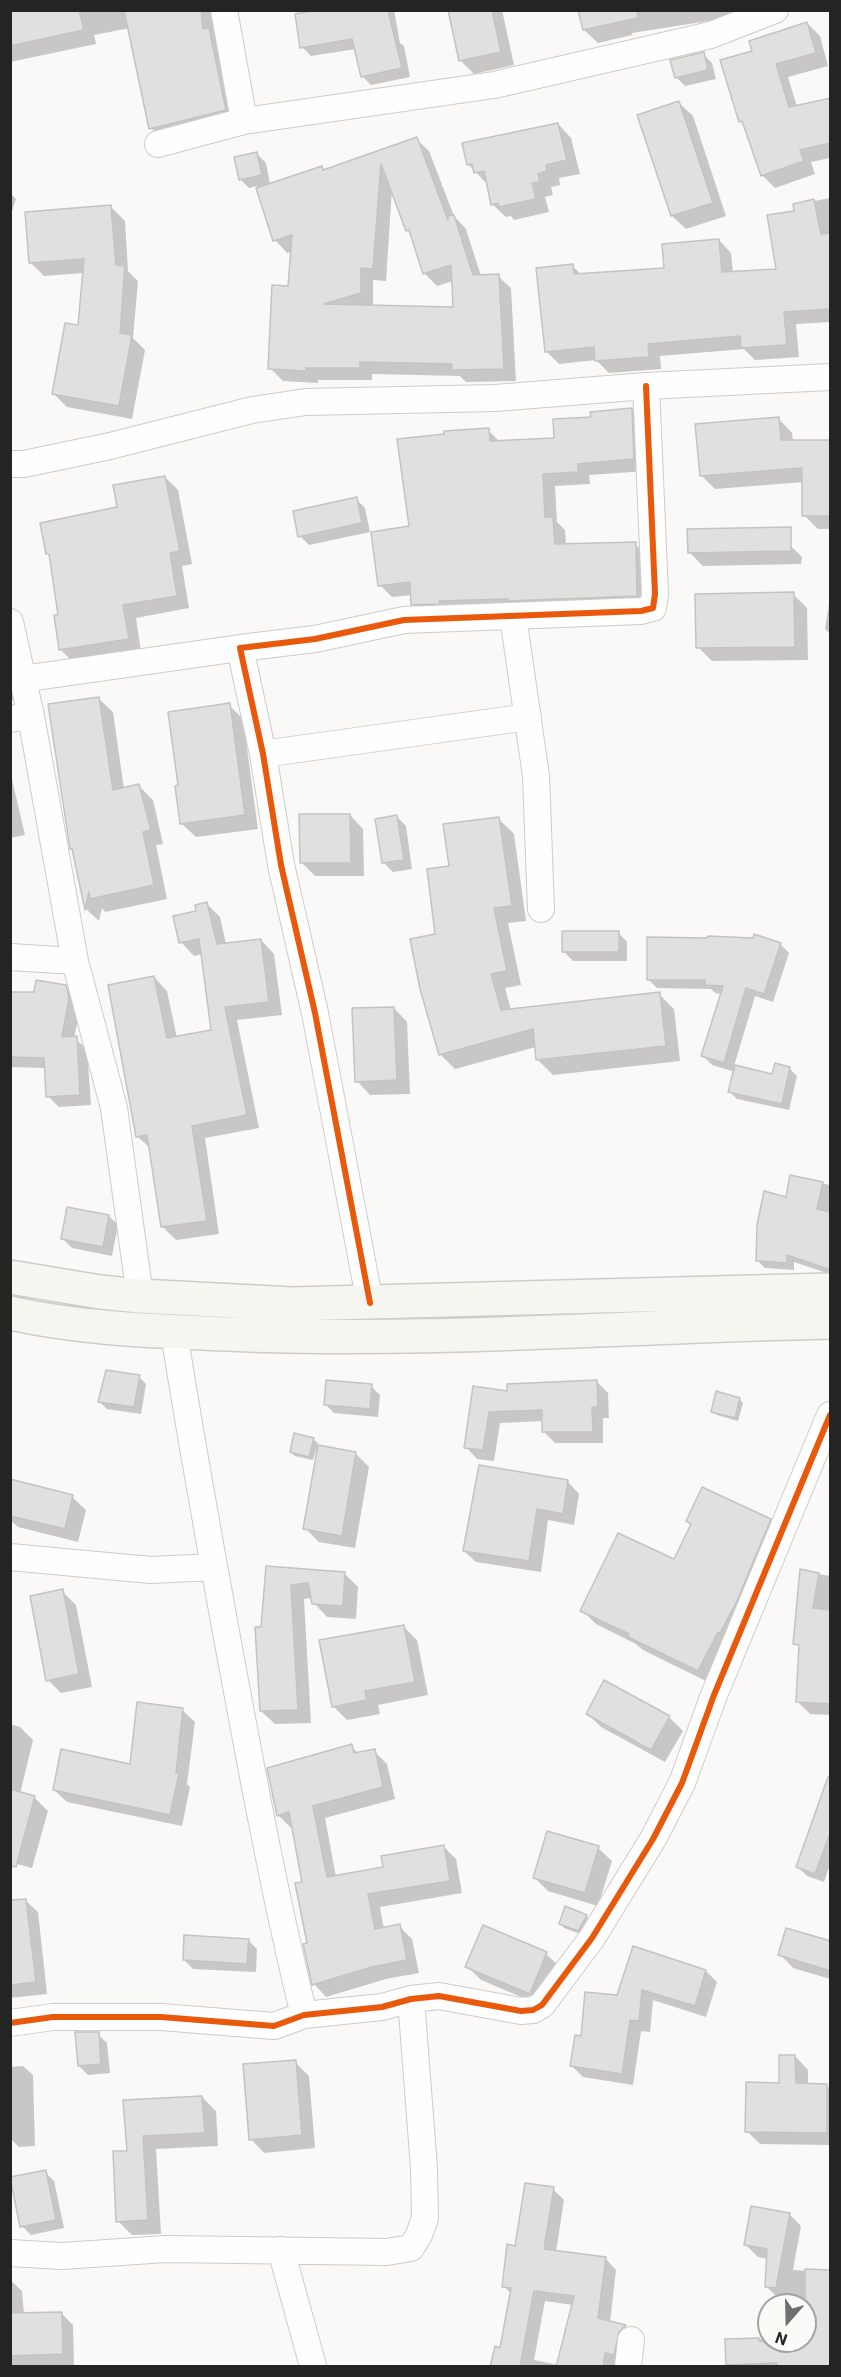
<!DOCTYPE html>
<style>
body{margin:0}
#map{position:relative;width:841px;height:2377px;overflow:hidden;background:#faf9f8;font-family:Roboto,sans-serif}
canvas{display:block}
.frame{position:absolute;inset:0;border:12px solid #242423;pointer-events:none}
.north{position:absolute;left:757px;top:2293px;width:60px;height:60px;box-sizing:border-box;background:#fbfaf7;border:2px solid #a5a4a2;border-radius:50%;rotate:200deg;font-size:16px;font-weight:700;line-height:24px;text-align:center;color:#242423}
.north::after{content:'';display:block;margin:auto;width:21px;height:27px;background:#6f6f6e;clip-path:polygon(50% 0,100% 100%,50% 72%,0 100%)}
</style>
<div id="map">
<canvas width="841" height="2377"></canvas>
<div class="frame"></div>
<div class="north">N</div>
</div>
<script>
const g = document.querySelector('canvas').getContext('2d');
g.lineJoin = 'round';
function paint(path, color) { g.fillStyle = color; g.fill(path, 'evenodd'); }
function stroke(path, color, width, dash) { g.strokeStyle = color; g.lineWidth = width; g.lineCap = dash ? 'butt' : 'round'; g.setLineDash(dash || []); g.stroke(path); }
const shadow = new Path2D(`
 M10 10H219L239 124 164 142 151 128 130 28 94 35 96 44 10 62Z
 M325 10H394L400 43 404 46 410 77 371 85 362 76 356 49 311 56 302 47Z
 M449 10H502L514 65 474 74 460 60Z
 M580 10H750L721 19 632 33V35L598 43 584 30Z
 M807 23 820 36 828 66 788 77 797 107 830 100V158L811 162 815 174 775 188 762 175 745 126 740 121 754 52Z
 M703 54 712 63 716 79 685 86 676 77Z
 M679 103 693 116 726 216 686 229 672 216 639 116Z
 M558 124 571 138 580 174 559 178 560 185 551 187 553 195 545 197 549 212 514 220 511 216 506 217 492 204 488 185 468 164Z
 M416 139 429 151 454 216 466 229 481 276H498L511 288 516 381 466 382 460 376 372 374V380H318V383L283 381 270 368 290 287 292 252 287 253 275 240 257 186 249 188 240 179 257 154 266 163 270 184 321 168 325 171ZM392 189 408 230 412 235 424 273 437 286 453 281 455 309 373 307V280L386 281Z
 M10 193 16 199 10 218Z
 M830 198V322L796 324 799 357 755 360 744 349 660 356 661 369 609 373 596 360 559 364 547 352 572 266 582 275 665 269 719 240 731 253 733 273 778 270 796 212 794 205Z
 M111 207 125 221 128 271 138 281 133 338 145 350 132 419 67 407 54 394 80 327 84 273 44 276 30 262Z
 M631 410 644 422 646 471 589 475 590 484 555 486 557 522 565 530 566 545 635 544 647 556 649 608 425 616 412 604V595L392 597 380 585 410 527 488 430 500 442 556 439 592 419Z
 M779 419 792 433 793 441H830V529H818L804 515V482L715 489 701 475Z
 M165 477 178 490 192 564 182 566 189 608 136 618 141 652 73 662 60 649 59 616 50 556 48 553Z
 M356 499 365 508 370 532 309 545 300 536Z
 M788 543 802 557 801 564 703 566 689 552Z
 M793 594 807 608 808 660 712 661 698 647Z
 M830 597V634L825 629Z
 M10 663 18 700H10Z
 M99 699 113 712 124 789 139 786 153 800 163 844 156 845 167 899 105 912 102 908 99 921 86 909 74 851Z
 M229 705 243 719 258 829 196 837 182 824 176 787 180 786Z
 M10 771 25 835 10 838Z
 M350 815 363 829 364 876H315L302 863Z
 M397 817 406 826 412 869 393 872 384 863Z
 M499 819 514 834 526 921 508 923 521 985 505 988 511 1010 659 994 674 1009 680 1061 553 1075 538 1060 536 1047 455 1069 440 1054 436 935 450 868Z
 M207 904 220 917 226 944 261 940 274 954 282 1015 237 1020 259 1128 205 1138 219 1234 176 1240 163 1227 151 1149 137 1136 154 977 167 991 177 1038 213 1031 203 954 194 956 181 942 198 913Z
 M618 932 627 942V961H573L564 952Z
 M780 944 789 953 773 1002 755 996 734 1066 773 1076 776 1065 790 1069 797 1076 789 1110 737 1099 730 1092 735 1072 712 1065 703 1056 722 994 715 993 711 989 657 988 648 979Z
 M65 987 77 998 80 1010 74 1038 87 1049 91 1105 59 1107 48 1096 46 1068 10 1067V993L35 994Z
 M394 1008 407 1022 410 1094 370 1095 357 1081Z
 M791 1177 830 1185V1274L794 1262V1270L765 1268 757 1260 787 1198Z
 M109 1216 118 1225 112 1256 72 1248 63 1239Z
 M139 1377 146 1384 141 1414 107 1409 100 1402Z
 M596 1381 608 1393 609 1418H603V1443H555L543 1431V1421L500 1423 494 1461 477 1459 466 1447 474 1388 509 1393Z
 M371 1386 380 1395 378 1417 334 1413 325 1404Z
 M739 1399 743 1403 738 1421 717 1415 712 1411Z
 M313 1439 318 1443 317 1446 356 1454 369 1467 355 1548 319 1542 305 1528 319 1447H317L313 1460 295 1456 291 1452Z
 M568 1482 579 1494 574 1525 548 1520 541 1572 476 1562 464 1551Z
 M10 1488 72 1497 86 1510 78 1542 18 1527 10 1520Z
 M770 1520 783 1534 712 1684 643 1650 636 1644 596 1624 582 1610 675 1561 692 1525 688 1521Z
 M268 1568 345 1574 358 1587 356 1619 327 1617 314 1603 312 1598 304 1599 311 1723 275 1724 261 1711 263 1628Z
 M801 1571 830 1576V1715L810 1714 798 1702 800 1647 795 1642Z
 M62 1591 76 1605 92 1687 61 1693 48 1680Z
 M403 1626 417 1640 428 1695 378 1705 380 1714 347 1720 333 1706Z
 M605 1682 669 1717 683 1731 665 1762 601 1727 587 1713Z
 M182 1710 195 1722 187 1784 190 1787 182 1826 67 1802 54 1790 131 1765Z
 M10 1724 20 1727 33 1740 20 1794 35 1798 48 1811 32 1868 10 1862Z
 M351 1746 359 1754 374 1751 387 1764 395 1799 325 1818 336 1877 384 1868 444 1847 456 1859 462 1893 380 1907 384 1929 399 1926 412 1939 419 1973 386 1979 326 1997 314 1984 304 1883 293 1827 291 1828 278 1815Z
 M830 1783V1864L824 1882 807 1876 798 1867Z
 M598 1848 612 1861 598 1906 548 1891 534 1877Z
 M25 1900 38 1912 47 1994 10 1998V1902Z
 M586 1916 590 1920 583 1935 564 1928 560 1923Z
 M248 1940 257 1949 256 1972 193 1969 184 1960Z
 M830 1943V1979L793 1968 780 1954Z
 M546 1954 560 1967 543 2006 481 1980 467 1966Z
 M706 1971 717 1982 706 2017 653 2000 650 2032 641 2031 633 2085 583 2077 572 2066 582 2038 618 1997Z
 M98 2034 107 2043 110 2073 88 2075 79 2066Z
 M795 2056 808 2070V2085H827L830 2089V2145L760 2144 747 2131 781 2084Z
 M295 2062 309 2076 315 2148 264 2153 251 2139Z
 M23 2066 33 2075 35 2146 19 2147 10 2138V2067Z
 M202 2097 216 2111 218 2146 156 2149 161 2234 132 2235 118 2221 128 2152 125 2102Z
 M45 2172 54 2181 64 2228 31 2235 22 2226Z
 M553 2189 564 2200 556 2252 605 2258 616 2270 610 2322 625 2326 636 2337 616 2366H491L501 2349 511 2294 504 2286 517 2247ZM545 2301 573 2305 558 2365 534 2360Z
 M789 2214 801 2226 793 2270 830 2272V2366H727L726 2340 769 2339V2341H805V2305H776L777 2297 766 2286 768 2259 758 2257 746 2245Z
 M10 2280 22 2291 24 2314 61 2313 73 2325 74 2365 10 2366Z`);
const building = new Path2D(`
 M10 10H79L84 30 10 46Z
 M124 10H201L203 29 209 28 226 110 149 129Z
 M316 10H388L402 68 361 77 352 39 300 48 295 14Z
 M448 10H492L501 52 459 61Z
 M578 10H637L638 18 583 30Z
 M807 22 816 53 776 64 789 107 831 98V143L800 150 804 161 761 176 742 121 739 122 720 60 752 51 749 41Z
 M704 52 708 70 675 78 670 60Z
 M679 101 713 203 671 216 637 115Z
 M558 123 567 160 546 165 547 171 538 174 540 182 532 183 536 199 499 207 498 203 491 205 484 171 474 173 472 164 467 165 462 143Z
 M417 137 448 220V216L454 215 473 275 499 274 504 369 452 370V364L360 362V368H306V371L268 369 272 285 288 286 292 235 273 241 256 188 322 166 323 170ZM381 164 406 231 409 230 423 274 451 265 453 307 324 304 361 293V268L373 269Z
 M257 152 262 175 239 180 234 157Z
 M814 199 821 234 831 233V309L784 312 787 345 741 348 740 336 648 344 649 357 595 361 594 347 545 352 536 268 573 264 574 274 664 268 662 244 719 239 722 272 776 269 767 215 794 211 793 204Z
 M111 205 116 265 125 266 120 333 132 335 119 406 52 394 65 323 78 325 84 259 29 263 25 212Z
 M632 408 634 459 578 464V472L543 474 545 517H553L555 544 636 542 637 596 508 601V599L439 601 440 604 411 605 410 582 378 586 371 532 409 526 397 439 444 434V431L489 428 490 441 554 438 553 419 591 417 590 412Z
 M779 417 781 440H831V516H802V468L700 476 695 424Z
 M165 476 180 551 170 553 177 596 123 605 129 639 59 650 54 615H58L49 554H46L40 523 117 507 113 485Z
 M357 497 362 523 298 537 293 511Z
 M791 527V551L688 553 687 529Z
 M794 592 795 647 696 648 695 594Z
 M99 697 113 790 139 784 151 830 143 832 154 885 90 899 89 892 85 910 72 849H70L48 704Z
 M230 703 245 815 180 824 175 786 178 785 168 712Z
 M299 814H350L351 863H300Z
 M397 815 404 860 382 863 375 819Z
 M499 817 512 906 494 908 507 971 491 974 501 1010 660 992 666 1046 536 1060 533 1029 439 1055 420 989 410 939 435 934 427 869 449 866 443 824Z
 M207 902 217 944 261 939 269 1002 225 1007 247 1115 192 1126 207 1221 161 1227 147 1135 136 1137 108 985 154 976 167 1038 211 1030 199 939 179 943 173 916 196 911 195 905Z
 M562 931H619V952H562Z
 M754 934 781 943 764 994 746 988 724 1063 701 1056 723 986 705 985V980H647V937L707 938 708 936 753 938Z
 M36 980 66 985 69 998 62 1037 77 1036 80 1095 46 1097 44 1058 10 1057V992H34Z
 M394 1007 397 1080 355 1082 352 1008Z
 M775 1063 790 1067 782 1104 728 1092 735 1065 772 1074Z
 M790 1175 823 1182 817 1209 831 1212V1270L787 1255V1263L756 1261 757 1225 764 1191 786 1197Z
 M67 1207 109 1215 103 1247 61 1239Z
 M106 1370 140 1375 134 1407 98 1402Z
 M326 1380 372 1384 370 1409 324 1405Z
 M597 1380 598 1407H592L593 1432H542V1410L489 1412 483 1450 464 1448 473 1386 507 1391V1384Z
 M716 1391 740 1398 735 1418 711 1412Z
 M294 1433 314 1438 309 1457 290 1452Z
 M318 1445 356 1452 342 1536 303 1529Z
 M479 1465 568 1480 563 1514 537 1509 529 1561 463 1551Z
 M10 1479 73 1495 65 1529 10 1516Z
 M702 1487 771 1519 736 1603 720 1633 718 1632 698 1671 628 1637 629 1634 580 1611 618 1533 674 1559 691 1524 686 1521Z
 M266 1566 345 1572 343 1606 312 1604 308 1583 291 1585 298 1710 260 1711 255 1627H261Z
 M800 1569 819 1573 813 1608 831 1610V1704L796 1702 799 1645 793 1644Z
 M63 1589 79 1674 46 1681 30 1596Z
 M404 1625 415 1682 365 1691 367 1700 332 1707 319 1640Z
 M604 1680 670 1716 651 1750 586 1714Z
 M137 1702 183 1708 176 1773 179 1774 170 1815 53 1790 61 1749 130 1764Z
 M352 1744 354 1753 375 1749 383 1787 313 1806 327 1877 383 1867 381 1856 444 1845 450 1881 368 1894 375 1929 400 1924 407 1960 372 1967 312 1985 303 1944 307 1943 295 1883 302 1882 289 1812 277 1816 267 1768Z
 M828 1777H831V1831L815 1874 796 1867Z
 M10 1789 35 1796 16 1867 10 1866Z
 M547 1831 599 1846 585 1893 533 1878Z
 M26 1899 36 1982 10 1985V1900Z
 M565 1906 587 1915 578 1931 559 1924Z
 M483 1925 547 1952 530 1994 465 1967Z
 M786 1928 831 1941V1971L778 1955Z
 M184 1935 249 1939 247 1964 183 1960Z
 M633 1946 706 1970 695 2006 642 1990 639 2021 630 2020 622 2074 570 2066 575 2035 581 2036 585 1992 617 1995Z
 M75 2032H99L101 2064 78 2066Z
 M779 2055H795L796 2083 827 2084V2133L745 2132 746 2082 779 2083Z
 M296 2060 302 2135 249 2140 243 2064Z
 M202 2096 205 2133 143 2136 148 2220 116 2222 113 2151H127L123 2100Z
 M46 2170 56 2220 20 2227 10 2177Z
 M525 2183 554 2187 544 2249 606 2257 598 2318 626 2325 619 2332 614 2355 605 2353 603 2367H556L574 2296 534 2291 520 2367H490L495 2346 500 2348 511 2288 502 2287 507 2244 515 2246Z
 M751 2206 790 2213 776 2288 765 2287 767 2249 744 2245Z
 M805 2269 831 2270V2367H777V2363L726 2365 725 2339 759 2338V2341H805Z
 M62 2312 63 2354 10 2356V2313Z`);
const street = new Path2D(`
 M224 10 244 121
 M158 144 244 121 494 85 711 35 775 10
 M10 464H24L110 446 252 410 306 402 495 398 646 386 830 377
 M513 616 536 776 541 909
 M10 622 31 716 75 961 114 1108 140 1296
 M22 679 240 648
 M10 719 31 716
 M263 754 528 717
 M10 957 75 961
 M370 1303 315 1013 281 865 263 754 240 648 315 639 404 620 641 611 653 608 655 594 646 386
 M174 1332C191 1442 211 1550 231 1659 253 1778 275 1897 304 2015
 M10 1557 151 1570 214 1567
 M10 2023 53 2017H161L274 2026 304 2015 382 2007 411 1999 439 1996 521 2011 533 2010 542 2005 592 1938 653 1839 682 1783 714 1695 830 1415
 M281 2250 313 2366
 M10 2253 62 2256 166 2249 387 2252 411 2248 419 2235 425 2218 424 2168 411 1999
 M628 2366 631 2340`);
const secondary = new Path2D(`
 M10 1277 100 1292 140 1296 292 1304 830 1290
 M10 1313C82 1329 154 1331 227 1334 428 1343 630 1326 830 1322`);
const cycleway = new Path2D(`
 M370 1303 315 1013 281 865 263 754 240 648 315 639 404 620 641 611 653 608 655 594 646 386
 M10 2023 53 2017H161L274 2026 304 2015 382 2007 411 1999 439 1996 521 2011 533 2010 542 2005 592 1938 653 1839 682 1783 714 1695 830 1415`);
paint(shadow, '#0003');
paint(building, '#e0e0df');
stroke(building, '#c3c3c2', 1.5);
stroke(street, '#cdcccb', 28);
stroke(secondary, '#cdcccb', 36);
stroke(street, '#fefefe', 26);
stroke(secondary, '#f6f6f1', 33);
stroke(cycleway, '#e8590c', 6);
</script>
